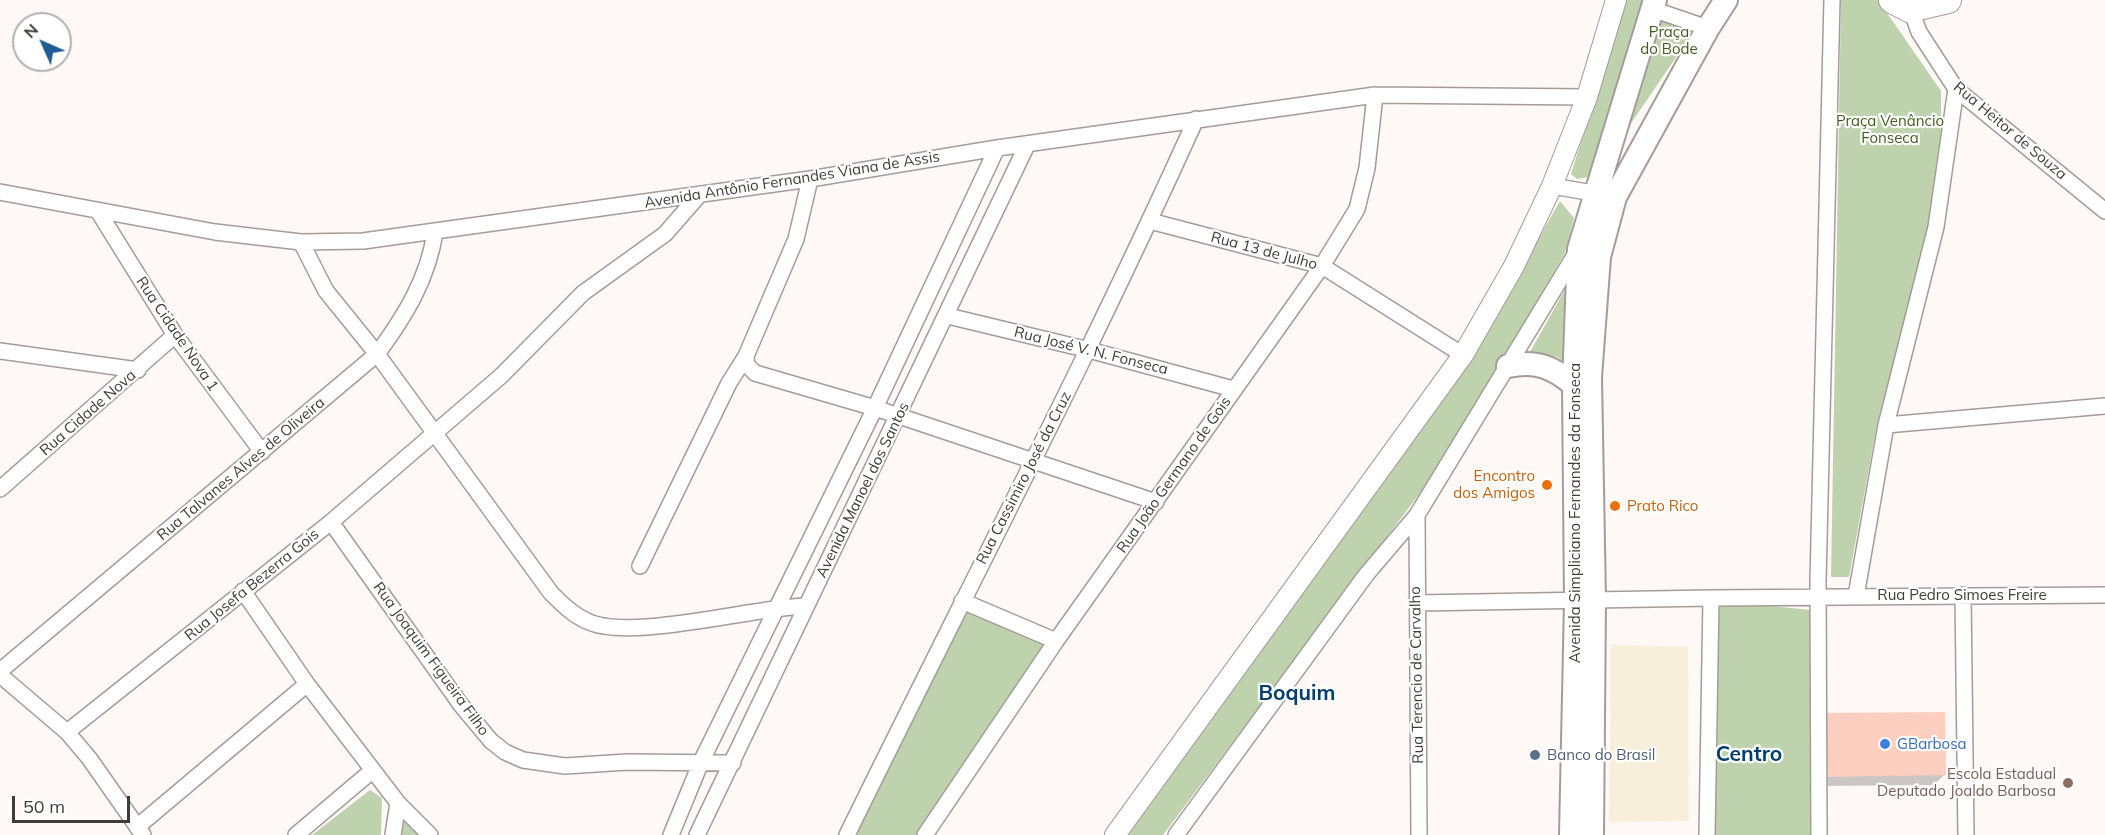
<!DOCTYPE html>
<meta charset="utf-8">
<style>
body{margin:0}
#map{position:relative;width:2105px;height:835px;overflow:hidden;background:#fef8f6;font-family:Mulish,sans-serif}
canvas{display:block}
.north{position:absolute;left:12px;top:12px;width:60px;height:60px;box-sizing:border-box;background:#fff;border:2px solid #b3b1b0;border-radius:50%;rotate:315deg;font-size:16px;font-weight:700;line-height:24px;text-align:center;color:#403c3a}
.north::after{content:'';display:block;margin:auto;width:21px;height:27px;background:#1e5c92;clip-path:polygon(50% 0,100% 100%,50% 72%,0 100%)}
.scale{position:absolute;left:12px;top:796px;width:118px;height:27px;box-sizing:border-box;border:3px solid #403c3a;border-top:0;padding-left:8px;font-size:18px;line-height:21px;white-space:nowrap;color:#403c3a;-webkit-text-stroke:4px #fff;paint-order:stroke}
</style>
<div id="map">
<canvas width="2105" height="835"></canvas>
<div class="north">N</div>
<div class="scale">50 m</div>
</div>
<script>
const g = document.querySelector('canvas').getContext('2d');
g.lineJoin = 'round';
function paint(path, color) { g.fillStyle = color; g.fill(path, 'evenodd'); }
function stroke(path, color, width, dash) { g.strokeStyle = color; g.lineWidth = width; g.lineCap = dash ? 'butt' : 'round'; g.setLineDash(dash || []); g.stroke(path); }
function drawText(font, color, halo, rows, align = 'center') {
  g.font = font + ' Mulish,sans-serif'; g.lineWidth = 4.5; g.setLineDash([]); g.textBaseline = 'middle'; g.strokeStyle = halo; g.fillStyle = color; for (const [text, x, y, turn = 0] of rows) {
    g.save(); g.translate(x, y); g.rotate((+turn || 0) * Math.PI / 180); g.textAlign = isNaN(turn) ? turn : align; if (halo) g.strokeText(text, 0, 0); g.fillText(text, 0, 0); g.restore();
  }
}
const commercial = new Path2D(`
 M1611 645 1688 647 1689 821 1609 822Z`);
const green = new Path2D(`
 M1625 0H1644L1589 177 1577 179 1571 174Z
 M1841 0H1878L1941 91V131L1925 244 1877 424 1849 577H1831Z
 M1660 18 1692 34 1623 135Z
 M1560 201 1574 218 1565 253 1453 446 1420 493 1163 835H1126L1475 350Z
 M1567 286 1568 365 1557 357 1530 352Z
 M1705 604H1753L1810 610 1811 696 1818 835H1704Z
 M964 611 1053 644 921 835H848Z
 M370 790 382 798 381 835H312Z
 M404 819 438 835H400Z`);
const shadow = new Path2D(`
 M1815 725 1944 775 1934 785 1815 786Z`);
const building = new Path2D(`
 M1945 712 1946 775 1824 777V713Z`);
const minor = new Path2D(`
 M1909 4 1919 32 1956 89 2105 211
 M1652 9 1708 28
 M810 179 796 239 746 356 747 365 755 373 875 408 1156 502
 M1552 186 1605 195
 M0 192 215 232 301 242 363 241 810 179 997 148 1375 95 1587 97
 M98 211 175 335 262 452
 M1150 221 1322 266 1463 355
 M301 242 326 291 377 354 551 593C562 604 573 615 587 621 629 642 754 607 806 606
 M948 316 1089 350 1233 389
 M0 351 138 370
 M1886 425 2105 406
 M0 489 175 335
 M1417 515 1419 835
 M331 522 461 705 491 741 505 752 523 760 565 766 627 762 733 763
 M640 566 729 383 746 356
 M243 591 307 684 398 803 430 835
 M1963 595 1966 835
 M1856 596 1886 425 1936 227 1956 89
 M962 601 1056 641
 M1416 603 1711 598
 M0 671 377 354C405 316 428 279 435 232
 M0 675 67 732 89 758 143 835
 M67 732 331 522 501 376 583 293 665 234 700 194
 M137 827 307 684
 M296 835 373 770
 M393 835 398 803
 M671 835 701 762 875 408 997 148
 M697 835 1027 145
 M847 835C964 596 1087 361 1196 119
 M925 835 1056 641 1322 266 1357 209 1367 168 1375 95
 M1176 835 1366 575 1417 515 1578 250
 M1707 835 1711 598 2105 595
 M1819 835 1818 581 1832 0`);
const tertiary = new Path2D(`
 M1115 835 1463 355 1514 266 1552 186 1587 97 1616 0`);
const secondary = new Path2D(`
 M1508 366C1536 360 1553 367 1574 385
 M1571 835 1576 602 1574 385 1579 249 1655 0
 M1592 835 1594 601 1590 377 1599 257 1615 197 1708 28 1726 0`);
const primary = new Path2D(`
 M1892 0 1909 9 1948 0`);
const markers = [
 [1547,485,6,"#e8710a"],
 [1615,506,6,"#e8710a"],
 [1885,744,6,"#3f7fe0"],
 [1535,755,6,"#5c6f8a"],
 [2068,783,6,"#8d6e63"]
];
const parkNames = [
 ["Praça",1669,32],
 ["do Bode",1669,49],
 ["Praça Venâncio",1890,121],
 ["Fonseca",1890,138]
];
const streetNames = [
 ["Rua Heitor de Souza",2010,131,40],
 ["Avenida Antônio Fernandes Viana de Assis",792,180,-9],
 ["Rua 13 de Julho",1264,251,15],
 ["Rua Cidade Nova 1",177,334,56],
 ["Rua José V. N. Fonseca",1091,351,14],
 ["Rua Cidade Nova",88,413,-41],
 ["Rua Talvanes Alves de Oliveira",241,469,-40],
 ["Rua João Germano de Gois",1174,475,-55],
 ["Rua Cassimiro José da Cruz",1024,478,-63],
 ["Avenida Manoel dos Santos",863,490,-64],
 ["Avenida Simpliciano Fernandes da Fonseca",1575,513,-90],
 ["Rua Josefa Bezerra Gois",252,585,-39],
 ["Rua Pedro Simoes Freire",1962,595],
 ["Rua Joaquim Figueira Filho",431,659,54],
 ["Rua Terencio de Carvalho",1417,675,-91]
];
const foodNames = [
 ["Encontro",1535,476],
 ["dos Amigos",1535,493],
 ["Prato Rico",1627,506,"left"]
];
const shopNames = [
 ["GBarbosa",1897,744]
];
const serviceNames = [
 ["Banco do Brasil",1547,755]
];
const educationNames = [
 ["Escola Estadual",2056,774],
 ["Deputado Joaldo Barbosa",2056,791]
];
const districtNames = [
 ["Boquim",1297,694],
 ["Centro",1749,755]
];
paint(commercial, '#f8efda');
paint(green, '#bed2ae');
paint(shadow, '#0003');
paint(building, '#fbcebf');
stroke(minor, '#a59c99', 18);
stroke(tertiary, '#a59c99', 22);
stroke(secondary, '#a59c99', 26);
stroke(primary, '#a59c99', 28);
stroke(minor, '#fff', 15);
stroke(tertiary, '#fff', 20);
stroke(secondary, '#fff', 22);
stroke(primary, '#fff', 26);
for (const [x, y, r, color] of markers) { const dot = new Path2D(); dot.arc(x, y, r, 0, 2 * Math.PI); g.fillStyle = color; g.fill(dot); stroke(dot, '#fff', 2); }
drawText('15px', '#3e5d1d', '#fff', parkNames);
drawText('15px', '#403c3a', '#fff', streetNames);
drawText('15px', '#c56008', '#fff', foodNames, 'right');
drawText('15px', '#366cbe', '#fff', shopNames, 'left');
drawText('15px', '#4e5e75', '#fff', serviceNames, 'left');
drawText('15px', '#785e54', '#fff', educationNames, 'right');
drawText('bold 21px', '#003e6d', '#fff', districtNames);
</script>
